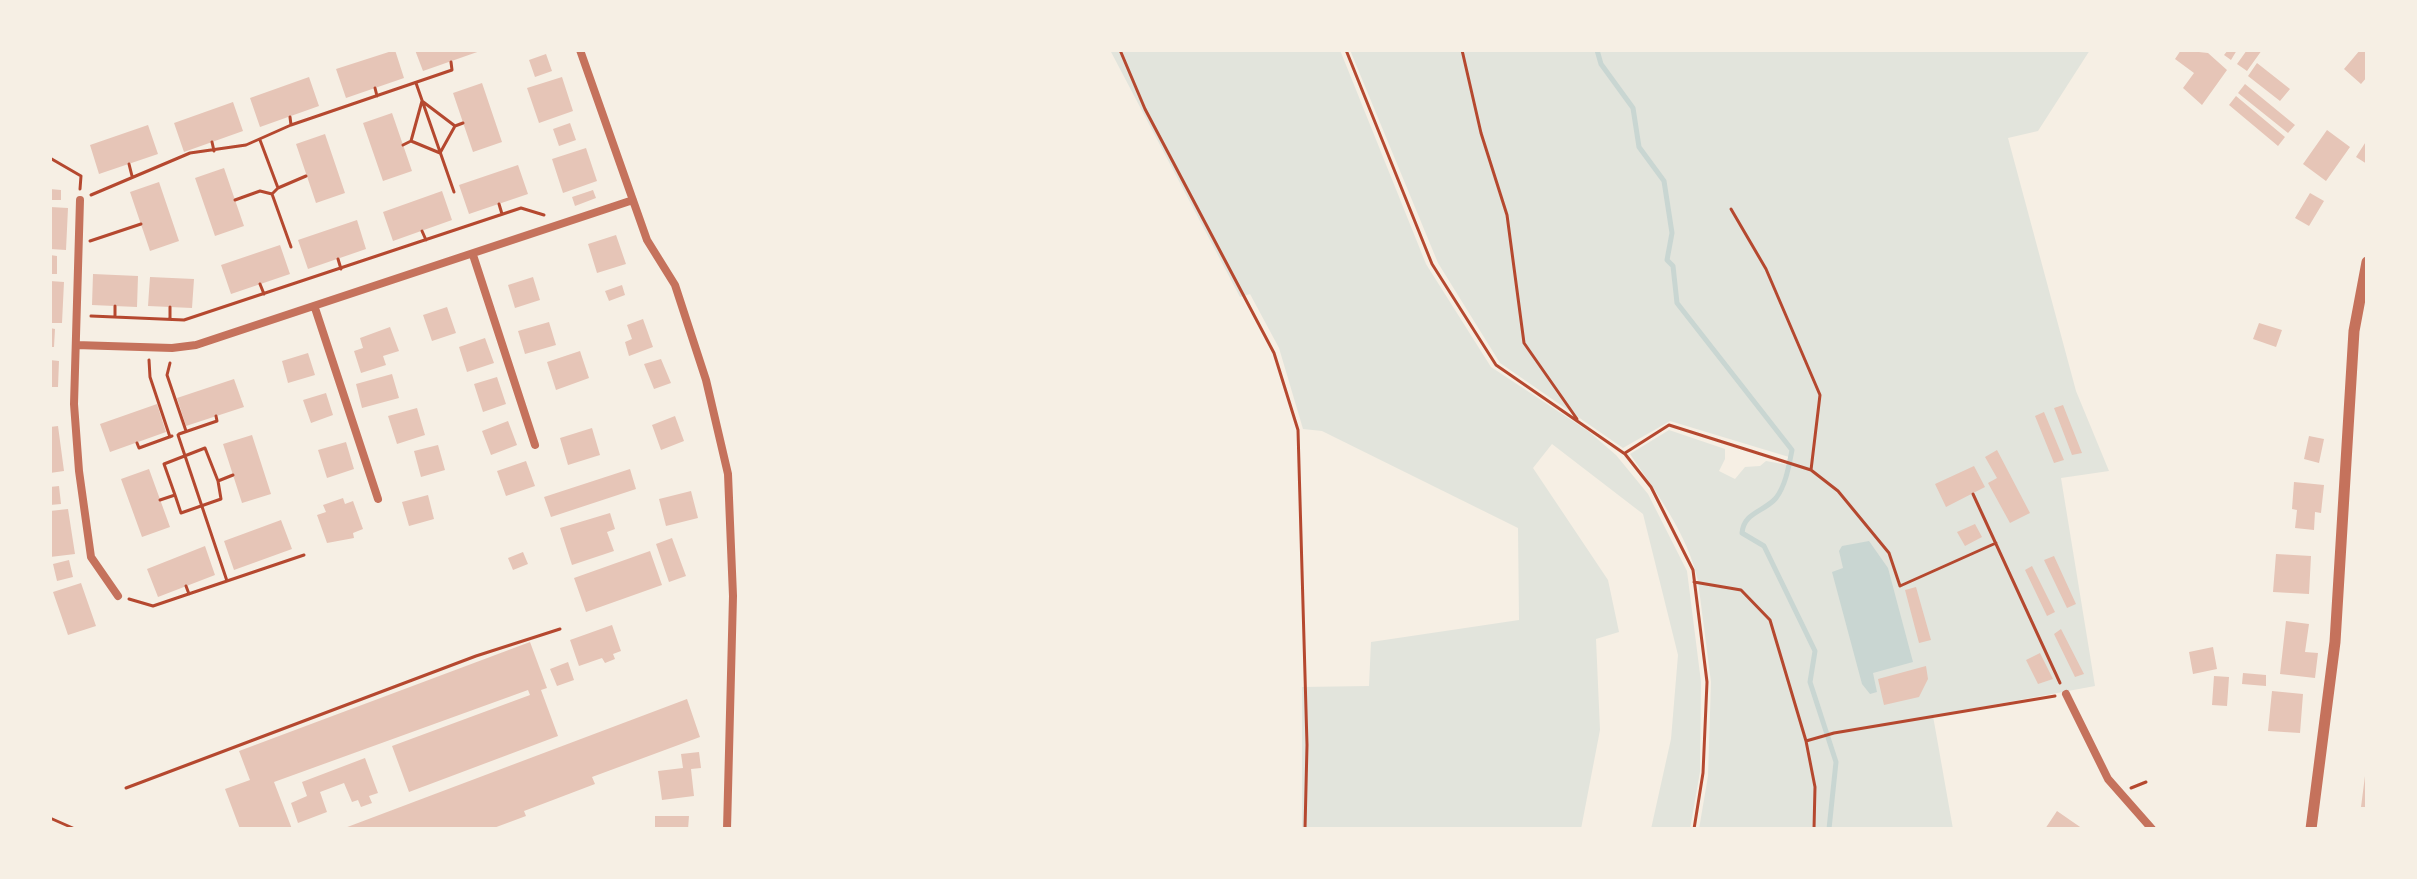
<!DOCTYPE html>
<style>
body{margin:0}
#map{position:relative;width:2417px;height:879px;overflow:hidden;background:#f6efe4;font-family:"Exo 2",sans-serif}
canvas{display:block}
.frame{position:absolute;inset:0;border:52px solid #f6efe4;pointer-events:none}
</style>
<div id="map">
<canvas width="2417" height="879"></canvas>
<div class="frame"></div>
</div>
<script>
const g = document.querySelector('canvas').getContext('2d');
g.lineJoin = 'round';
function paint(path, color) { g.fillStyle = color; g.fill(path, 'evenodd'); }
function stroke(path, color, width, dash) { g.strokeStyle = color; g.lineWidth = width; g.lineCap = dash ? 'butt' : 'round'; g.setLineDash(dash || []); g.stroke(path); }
const green = new Path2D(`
 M1110 50H1340L1426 264 1491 367 1588 431 1616 455 1648 494 1687 571 1701 682 1700 772 1690 829H1651L1671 739 1678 655 1643 514 1552 444 1533 468 1608 580 1619 632 1596 639 1600 730 1581 829H1302V687L1369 686 1371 642 1519 620 1518 528 1322 431 1303 429 1279 348 1250 294 1240 297Z
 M1350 50H2090L2038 131 2008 138 2076 391 2109 471 2061 478 2095 686 1933 716 1953 829H1699L1708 776 1711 682 1698 581C1688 535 1656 492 1630 454L1669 430 1725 449V459L1719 471 1735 479 1745 467 1760 466 1766 461 1788 465 1789 457 1670 421 1623 448 1500 363 1438 263Z`);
const water = new Path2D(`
 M1869 541 1888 568 1913 662 1873 673 1877 692 1870 694 1862 684 1832 572 1843 568 1839 551 1842 546Z`);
const stream = new Path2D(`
 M1597 50 1601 64 1633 108 1639 147 1664 181 1672 233 1667 260 1673 266 1677 303 1792 450C1789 465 1786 485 1776 498 1764 512 1744 512 1742 533L1764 546 1815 651 1810 682 1836 762 1829 829`);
const building = new Path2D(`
 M395 50 404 78 346 98 336 69Z
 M415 50H483L423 71Z
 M2181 50 2208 53 2227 70 2202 105 2183 88 2194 73 2175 59Z
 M2228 50H2237L2231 60 2224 55Z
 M2247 50H2262L2247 71 2237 64Z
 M2360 50H2367V77L2361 84 2344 69Z
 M546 54 552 71 535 77 529 60Z
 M2257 63 2290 89 2280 101 2248 76Z
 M309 77 319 106 260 127 250 98Z
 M562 77 573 111 539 123 527 88Z
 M482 83 502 142 473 152 453 93Z
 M2245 84 2295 125 2288 133 2238 93Z
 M2236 96 2285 137 2278 146 2229 105Z
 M233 102 243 131 184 152 174 123Z
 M392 113 412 171 383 181 363 123Z
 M570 123 576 140 559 146 553 129Z
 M148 125 158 154 99 174 90 145Z
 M2327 130 2350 147 2326 181 2303 164Z
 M325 134 345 193 316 203 296 144Z
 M2367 140V164L2356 157Z
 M586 148 597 181 563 193 552 159Z
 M518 165 528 194 469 214 459 185Z
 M224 168 244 226 215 236 195 178Z
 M159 182 179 241 150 251 130 192Z
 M50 189 61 190V200H50Z
 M593 190 596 198 575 206 572 197Z
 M442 191 452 220 393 241 383 212Z
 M2310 193 2324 201 2309 226 2295 218Z
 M50 207 68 208 66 250 50 249Z
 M357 220 366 249 308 269 298 240Z
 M616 235 626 264 597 273 588 244Z
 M280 245 290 274 231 294 221 265Z
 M50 255 57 256V274H50Z
 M93 274 138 276 137 307 92 305Z
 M150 277 194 279 192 308 148 306Z
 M533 277 540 300 515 308 508 285Z
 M50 281 64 282 62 323H50Z
 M622 285 625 295 609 301 605 291Z
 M447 307 456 333 432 341 423 315Z
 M643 319 653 347 629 356 625 342 632 339 627 325Z
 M549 322 556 345 525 354 518 331Z
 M2259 323 2282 330 2276 347 2253 339Z
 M390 327 399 351 383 356 386 365 361 373 354 351 363 348 360 338Z
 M50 328 55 329 54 347H50Z
 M485 338 494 363 467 372 459 347Z
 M580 351 589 378 556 390 547 362Z
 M308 353 315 375 288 383 282 361Z
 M661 359 671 383 654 389 644 364Z
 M50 360 59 361 58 387H50Z
 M392 374 399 398 362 408 356 384Z
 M497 377 506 404 483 412 474 384Z
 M234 379 244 407 186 426 177 398Z
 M326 393 333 415 311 423 303 400Z
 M157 404 166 432 110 452 100 424Z
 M2063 405 2082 453 2072 455 2054 408Z
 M417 408 425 435 397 444 388 416Z
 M2044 412 2064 460 2054 463 2035 416Z
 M675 416 684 441 661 450 652 425Z
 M508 421 517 445 491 455 482 431Z
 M58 426 64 471 50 473V427Z
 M592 428 600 455 568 465 560 438Z
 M252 435 271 494 242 503 223 444Z
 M2309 436 2324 439 2319 463 2304 459Z
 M346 442 354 469 327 478 318 450Z
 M438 445 445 470 421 477 414 451Z
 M1997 450 2030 513 2010 523 1988 483 1997 478 1985 457Z
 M526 461 535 486 506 496 497 471Z
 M1974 466 1985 487 1946 507 1935 484Z
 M149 469 170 527 142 537 121 479Z
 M630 469 636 489 551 517 544 497Z
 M2294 482 2324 485 2321 513 2315 512 2314 530 2295 528 2297 510 2292 509Z
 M59 486 61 504 50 505V487Z
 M691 491 698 518 666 526 659 499Z
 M428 495 434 519 409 526 402 502Z
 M343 498 345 504 353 501 363 529 353 533 354 538 327 543 317 515 326 512 323 505Z
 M68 509 75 554 50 557V511Z
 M610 513 615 529 607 532 614 551 572 565 560 528Z
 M281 520 292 549 234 570 224 541Z
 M1975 524 1982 537 1965 546 1957 532Z
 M672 538 686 576 669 582 656 544Z
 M205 546 215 575 158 597 147 569Z
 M650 551 662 585 586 612 574 578Z
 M523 552 528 564 513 570 508 558Z
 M2276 554 2311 556 2309 594 2273 592Z
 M2054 556 2076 604 2067 608 2044 560Z
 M69 560 73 577 57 581 53 564Z
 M2032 566 2055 612 2047 616 2025 570Z
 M81 583 96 626 68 635 53 592Z
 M1916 587 1931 640 1919 643 1905 590Z
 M2286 621 2309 624 2305 652 2318 653 2315 678 2280 674Z
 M612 625 621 651 613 654 615 659 605 663 602 658 579 666 570 640Z
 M2061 629 2084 674 2075 677 2054 634Z
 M530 642 547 688 541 690 558 736 409 792 392 746 530 695 528 690 274 782 292 829H240L225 789 250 780 239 751Z
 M2213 647 2217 669 2193 674 2189 652Z
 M2040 653 2053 679 2038 684 2026 660Z
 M568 662 574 680 557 686 550 669Z
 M1926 666 1928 679 1919 697 1884 705 1878 679Z
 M2243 673 2266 675V686L2242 684Z
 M2214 676 2229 677 2227 706 2212 705Z
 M2272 691 2303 694 2300 733 2268 731Z
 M687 699 700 737 592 777 595 784 524 811 526 816 491 829H342Z
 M699 752 701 768 691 769 694 796 662 800 658 771 683 768 681 754Z
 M365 758 378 793 369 796 372 803 361 807 358 800 352 802 344 783 320 792 327 812 298 823 291 803 307 796 302 782Z
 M2365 776H2367V807H2361Z
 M2057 811 2083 829H2045Z
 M655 816H689L688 829H655Z`);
const path = new Path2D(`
 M1120 50 1145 109 1274 353 1298 430 1307 745 1305 829
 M1346 50 1432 264 1496 365 1625 454 1651 487 1693 570 1707 682 1703 773 1694 829
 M1462 50 1481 133 1507 215 1524 343 1577 419
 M416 83 454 192
 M375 88 377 96
 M290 117 291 125
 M411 141 440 153 455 126 463 123
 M212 142 214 151
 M403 145 411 141 422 101 455 126
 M50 158 81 176 80 189
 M129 164 132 176
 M278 188 306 176
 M272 194 291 247
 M91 195 190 153 246 145 291 125 452 70 451 62
 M235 200 260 191 272 194 278 188 260 140
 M499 204 502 214
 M1731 209 1766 269 1820 395 1811 470
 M422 231 426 240
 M90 241 141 224
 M338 259 341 269
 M260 284 264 294
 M91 316 184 320 521 208 544 215
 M115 317V306
 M170 319V307
 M149 360 150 377 170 437
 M170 363 167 375 186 431
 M179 434 217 421 216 416
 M178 435 227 581
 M137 443 139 448 172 436
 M1625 453 1669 425 1811 470 1838 491 1889 553 1900 586 1996 543
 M1973 494 2060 683
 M175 495 164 464 205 448 218 481 233 475
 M160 500 175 495 181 513 221 499 218 481
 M1694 582 1741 590 1770 620 1806 741 1815 787 1814 829
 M186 586 189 594
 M129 599 153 606 304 555
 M1806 741 1834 733 2055 696
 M126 788 476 656 560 629
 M2131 788 2146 782
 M50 818 75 829`);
const minor = new Path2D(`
 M580 50 647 240 675 285 706 380 728 474 733 596 727 829
 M80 200 74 404 79 471 91 557 118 596
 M473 255 535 445
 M315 308 378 499
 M76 345 172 348 196 345 633 200
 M2066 694 2108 779 2152 829`);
const tertiary = new Path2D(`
 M2311 829 2335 642 2354 331 2367 262`);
paint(green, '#e2e4dc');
paint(water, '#c9d6d2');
stroke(stream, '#c9d6d2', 5);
paint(building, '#e6c5b7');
stroke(path, '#b5482f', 3);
stroke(minor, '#c5725c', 8);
stroke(tertiary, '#c5725c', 11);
</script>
